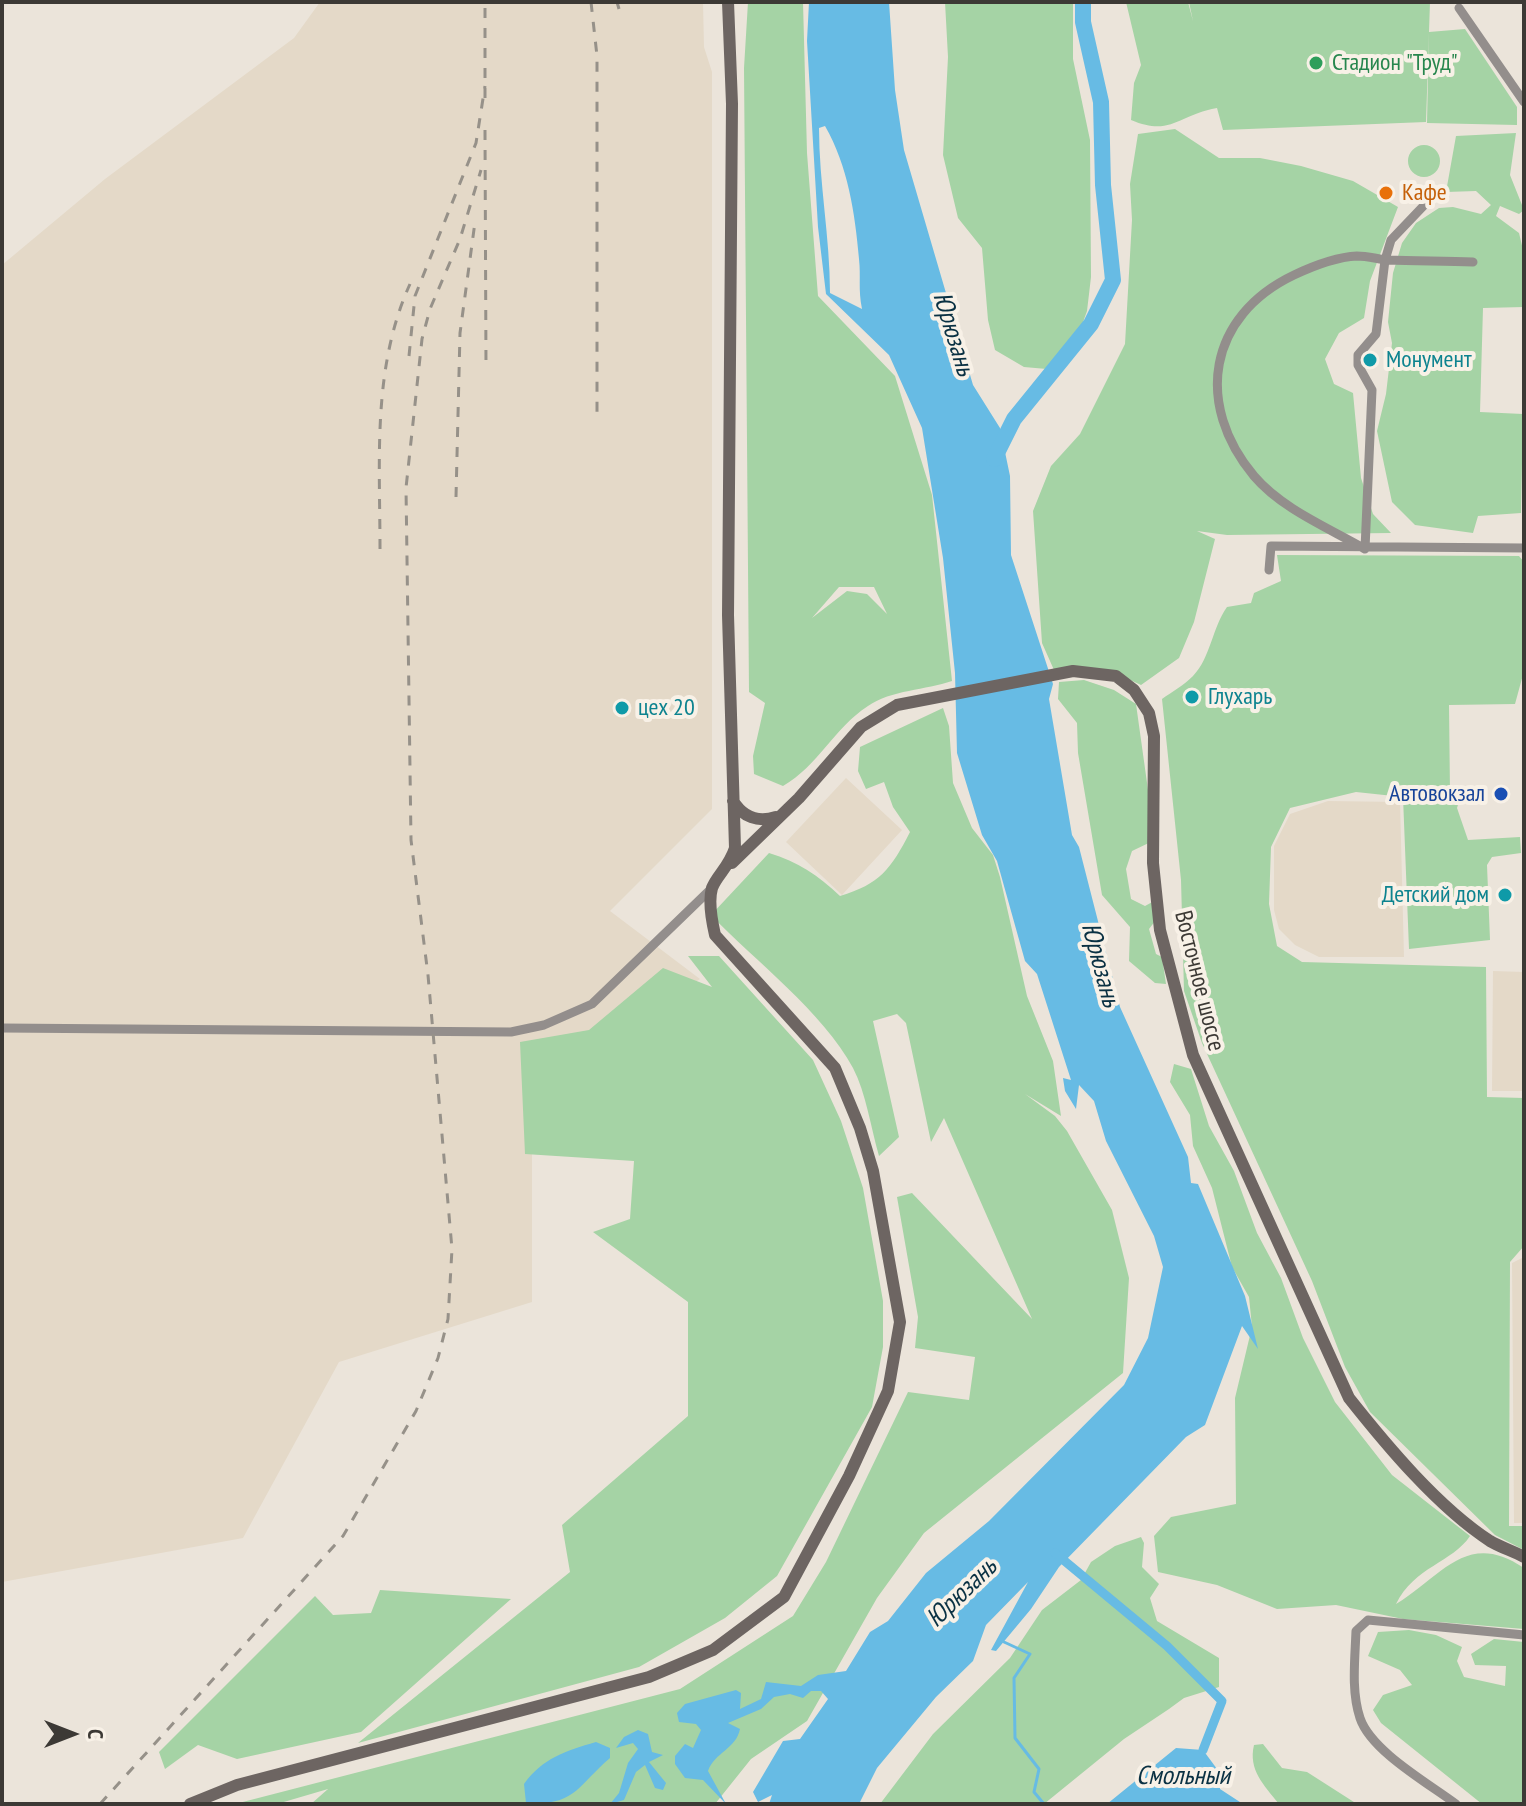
<!DOCTYPE html>
<meta charset="utf-8">
<style>
body{margin:0}
#map{position:relative;width:1526px;height:1806px;overflow:hidden;background:#ebe4da;font-family:"PT Sans Narrow",sans-serif}
canvas{display:block}
.frame{position:absolute;inset:0;border:4px solid #3c3935;pointer-events:none}
.north{position:absolute;left:32px;top:1694px;width:80px;height:80px;-webkit-text-stroke:6px #f8f1e7;paint-order:stroke;rotate:90deg;font-size:22px;font-weight:700;line-height:32px;text-align:center;color:#3c3935}
.north::after{content:'';display:block;margin:auto;width:28px;height:36px;background:#3c3935;clip-path:polygon(50% 0,100% 100%,50% 72%,0 100%)}
</style>
<div id="map">
<canvas width="1526" height="1806"></canvas>
<div class="frame"></div>
<div class="north">С</div>
</div>
<script>
const g = document.querySelector('canvas').getContext('2d');
g.lineJoin = 'round';
function paint(path, color) { g.fillStyle = color; g.fill(path, 'evenodd'); }
function stroke(path, color, width, dash) { g.strokeStyle = color; g.lineWidth = width; g.lineCap = dash ? 'butt' : 'round'; g.setLineDash(dash || []); g.stroke(path); }
function drawText(font, color, halo, rows, align = 'center') {
  g.font = font + ' "PT Sans Narrow",sans-serif'; g.lineWidth = 8; g.setLineDash([]); g.textBaseline = 'middle'; g.strokeStyle = halo; g.fillStyle = color; for (const [text, x, y, turn = 0] of rows) {
    g.save(); g.translate(x, y); g.rotate((+turn || 0) * Math.PI / 180); g.textAlign = isNaN(turn) ? turn : align; if (halo) g.strokeText(text, 0, 0); g.fillText(text, 0, 0); g.restore();
  }
}
const built = new Path2D(`
 M320 2H703L704 47 712 72V809L610 911 700 979 532 1088V1302L339 1362 243 1538 2 1582V265L105 179 294 38Z
 M846 778 902 830 842 895 786 842Z
 M1328 801 1400 802 1404 957H1319L1295 945 1279 929 1274 910V846L1290 814Z
 M1493 971 1524 972V1091H1492Z
 M1524 1257V1523H1514L1512 1263Z`);
const green = new Path2D(`
 M748 2H803L807 153 818 296 895 376 932 495 952 681C926 690 891 690 868 706 834 728 818 766 783 786L754 774 753 756 765 703 749 692 744 68ZM839 587H874L887 614 867 594 847 591 812 618Z
 M945 2H1073V59L1090 140 1091 277 1087 311 1074 347 1058 370 1024 367 995 350 988 320 982 248 958 218 943 155 948 57Z
 M1126 2H1188L1193 21 1189 2H1430L1426 122 1223 130 1217 108C1178 115 1171 137 1131 120L1134 83 1141 65Z
 M1465 29 1517 107V125L1427 123 1429 32Z
 M1175 129 1219 158H1260L1301 166 1353 181 1398 207 1370 281 1364 318 1339 333 1325 359 1334 384 1353 393 1361 478 1373 514 1391 533 1227 535 1197 531 1215 539 1194 622 1179 658 1141 685 1126 678 1054 670 1042 643 1033 511 1051 466 1080 434 1125 344 1132 220 1130 184 1138 134Z
 M1516 133 1510 175 1524 210 1519 214 1500 206 1496 216 1519 233 1524 254V307L1483 308 1480 412 1523 414 1521 513 1478 516 1473 533 1415 525 1392 502 1377 431 1386 394 1392 343 1388 322 1393 273 1402 243 1416 223 1439 208 1453 207 1481 214 1491 205 1476 191 1446 192 1456 136Z
 M1408 161a16 16 0 1 1 32 0a16 16 0 1 1-32 0Z
 M1277 555 1519 556 1524 562V671L1515 704 1449 705 1450 794 1460 798 1457 808 1468 840 1520 837 1521 853 1492 857 1487 865 1490 940 1409 949 1403 797 1356 792 1290 808 1271 847 1269 904 1277 946 1302 962 1486 967 1487 1097 1524 1098V1246L1510 1262 1509 1526H1524V1550L1495 1535 1370 1412 1345 1367 1312 1281 1202 1043 1184 991 1181 880 1162 699C1172 692 1184 685 1193 676 1211 657 1212 628 1227 607L1251 603 1254 593 1281 581Z
 M1084 680 1114 690 1136 704 1155 840 1132 851 1126 869 1131 899 1145 906 1156 900 1159 916 1149 929 1156 954 1162 957 1166 984 1155 983 1129 961 1130 927 1102 895 1078 753 1077 723 1058 699 1059 682Z
 M943 708 949 726 953 783 972 828 993 855 1000 877 1027 996 1053 1061 1061 1116 1025 1094 1055 1116 1067 1131 1112 1210 1129 1278 1123 1373 924 1533 877 1598 807 1721 751 1759 715 1804H311L328 1789 277 1804H235L680 1689 793 1616 826 1562 908 1392 969 1400 975 1357 915 1348 918 1317 897 1197 912 1193 1032 1319 944 1118 931 1142 906 1023 897 1014 873 1021 899 1137 879 1156C871 1128 866 1093 853 1068 823 1012 755 961 711 915L769 853C798 862 818 875 840 896 880 884 891 869 910 832L893 807 884 782 866 789 858 771 860 747Z
 M688 956H719L813 1060 841 1121 863 1188 883 1301V1347L872 1407 777 1576 725 1618 639 1667 358 1743 570 1572 562 1525 688 1416V1302L593 1232 630 1219 634 1161 525 1154 520 1042 589 1030 663 968 712 987Z
 M1174 1064 1191 1069 1209 1126 1234 1171 1257 1233 1281 1278 1303 1338 1335 1402 1392 1475 1470 1536C1453 1562 1414 1567 1396 1604 1442 1576 1467 1529 1524 1568V1629L1403 1619 1336 1605 1277 1609 1217 1585 1158 1572 1154 1536 1171 1517 1236 1504 1235 1398 1252 1327 1249 1297 1232 1267 1212 1188 1193 1146 1190 1115 1170 1082Z
 M1141 1537 1144 1543 1142 1567 1159 1584 1150 1598 1157 1621 1219 1658V1687L1184 1698 1169 1709 1124 1739 1044 1804H880L933 1734 1010 1658 1042 1610 1081 1580 1091 1562 1115 1546Z
 M380 1590 511 1599 361 1732 237 1759 198 1745 165 1769 159 1752 315 1596 333 1615 371 1613Z
 M1409 1630 1436 1635 1462 1647 1457 1661 1464 1677 1505 1686 1506 1666 1475 1665 1471 1654 1494 1639 1524 1642V1804H1482L1381 1723 1373 1710 1383 1695 1412 1685 1400 1670 1368 1656 1378 1632Z
 M1263 1744 1282 1768 1307 1772 1357 1804H1279C1264 1785 1248 1770 1254 1745Z`);
const water = new Path2D(`
 M809 2H889L895 90 904 150 973 385 1000 428 1010 476 1011 555 1053 684 1049 699 1072 835 1079 847 1120 1007 1188 1157 1191 1183 1198 1184 1245 1296 1258 1349 1242 1326 1205 1425 1186 1437 1059 1567 1031 1609 996 1651 991 1650 1028 1582 986 1625 973 1661 936 1697 877 1768 859 1804H769L772 1795 758 1802 753 1792 783 1741 800 1739 828 1699 821 1691H811L803 1698 790 1694 774 1697 761 1709 728 1723 740 1729C736 1749 715 1752 708 1771L726 1804 703 1780 685 1778 675 1764V1756L685 1744 693 1748 701 1730 696 1724 679 1722 677 1713 685 1704 736 1690 741 1693 740 1709 761 1699 766 1682 801 1686 818 1675 846 1671 870 1632 888 1621 926 1573 989 1521 1124 1385 1148 1338 1163 1267 1154 1236 1106 1141 1094 1101 1079 1085 1076 1109 1065 1091 1063 1078 1071 1080 1037 974 1025 961 997 861 982 835 957 753 955 673 943 558 922 428 889 355 826 294 818 227 807 41ZM825 126C848 166 855 213 859 259 861 277 858 289 862 309L830 293C830 237 819 183 819 128Z
 M638 1730 648 1734 652 1752 663 1755 649 1762 666 1783 663 1790 655 1788 645 1765 636 1772 624 1800 610 1804 619 1793 628 1763 638 1749 633 1743 616 1748 624 1737Z
 M596 1742 610 1748V1758C577 1786 576 1806 526 1803L524 1784C543 1758 565 1751 596 1742Z
 M1176 1748 1203 1750 1220 1773V1789L1243 1804H1107Z`);
const stream = new Path2D(`
 M1004 1642 1030 1654 1014 1678 1015 1738 1039 1769 1034 1792 1044 1804`);
const canal = new Path2D(`
 M1055 1553 1167 1646 1222 1701 1203 1750`);
const river = new Path2D(`
 M994 459 1014 419 1091 324 1113 280 1103 185 1101 102 1083 22V2`);
const street = new Path2D(`
 M1459 8 1524 102
 M1432 197 1391 240 1385 260 1376 334 1358 355V365L1372 390 1365 549C1329 528 1282 509 1254 476 1194 404 1208 316 1294 275 1313 266 1336 257 1357 256 1367 256 1378 259 1388 260 1416 261 1444 261 1473 262
 M1269 570 1271 546 1524 548
 M2 1028 511 1032 544 1025 592 1004 712 888
 M1456 1804C1428 1783 1371 1751 1360 1718 1351 1691 1355 1659 1356 1631L1368 1620 1524 1635`);
const secondary = new Path2D(`
 M733 801C743 817 758 823 776 817
 M732 863 799 798 861 727 897 705 1073 671 1116 676 1134 690 1149 713 1154 736 1153 863 1160 930 1193 1055 1349 1398C1387 1446 1438 1507 1490 1541 1500 1547 1513 1551 1524 1557
 M190 1804 237 1785 649 1677 713 1650 784 1597 849 1476 888 1391 900 1322 873 1171 860 1128 835 1068 715 935C712 922 708 902 712 888 717 875 729 867 735 848L728 615 732 104 728 2`);
const rail = new Path2D(`
 M591 2 597 56V414
 M617 2 619 9
 M485 98V2
 M485 130 486 367
 M409 356 415 296 476 143 485 86
 M456 497 460 333 475 222
 M380 549C380 459 372 368 410 284
 M100 1804 343 1536 416 1411 438 1358 448 1319 452 1249 428 975 411 840 406 488 422 339 430 309 460 239 481 170`);
const markers = [
 [1316,63,8,"#2e9e5b"],
 [1386,193,8,"#e8710a"],
 [1370,360,8,"#0f9aa8"],
 [1192,697,8,"#0f9aa8"],
 [622,708,8,"#0f9aa8"],
 [1501,794,8,"#1a4fb4"],
 [1505,895,8,"#0f9aa8"]
];
const leisureNames = [
 ["Стадион \"Труд\"",1332,63]
];
const foodNames = [
 ["Кафе",1402,193]
];
const cultureNames = [
 ["Монумент",1386,360],
 ["Глухарь",1208,697],
 ["цех 20",638,708],
 ["Детский дом",1489,895,"right"]
];
const transitNames = [
 ["Автовокзал",1485,794]
];
const streetNames = [
 ["Восточное шоссе",1199,981,76]
];
const waterNames = [
 ["Юрюзань",953,334,73],
 ["Юрюзань",1100,965,75],
 ["Юрюзань",962,1593,-44],
 ["Смольный",1183,1777]
];
paint(built, '#e4d9c8');
paint(green, '#a5d3a5');
paint(water, '#67bbe4');
stroke(stream, '#67bbe4', 3);
stroke(canal, '#67bbe4', 9);
stroke(river, '#67bbe4', 16);
stroke(street, '#938e8c', 9);
stroke(secondary, '#6d6562', 12);
stroke(rail, '#969189', 3, [10, 10]);
for (const [x, y, r, color] of markers) { const dot = new Path2D(); dot.arc(x, y, r, 0, 2 * Math.PI); g.fillStyle = color; g.fill(dot); stroke(dot, '#f8f1e7', 3); }
drawText('24px', '#27864d', '#f8f1e7', leisureNames, 'left');
drawText('24px', '#c56008', '#f8f1e7', foodNames, 'left');
drawText('24px', '#0d838f', '#f8f1e7', cultureNames, 'left');
drawText('24px', '#164399', '#f8f1e7', transitNames, 'right');
drawText('24px', '#3c3935', '#f8f1e7', streetNames);
drawText('italic 26px', '#0a3143', '#f8f1e7', waterNames);
</script>
